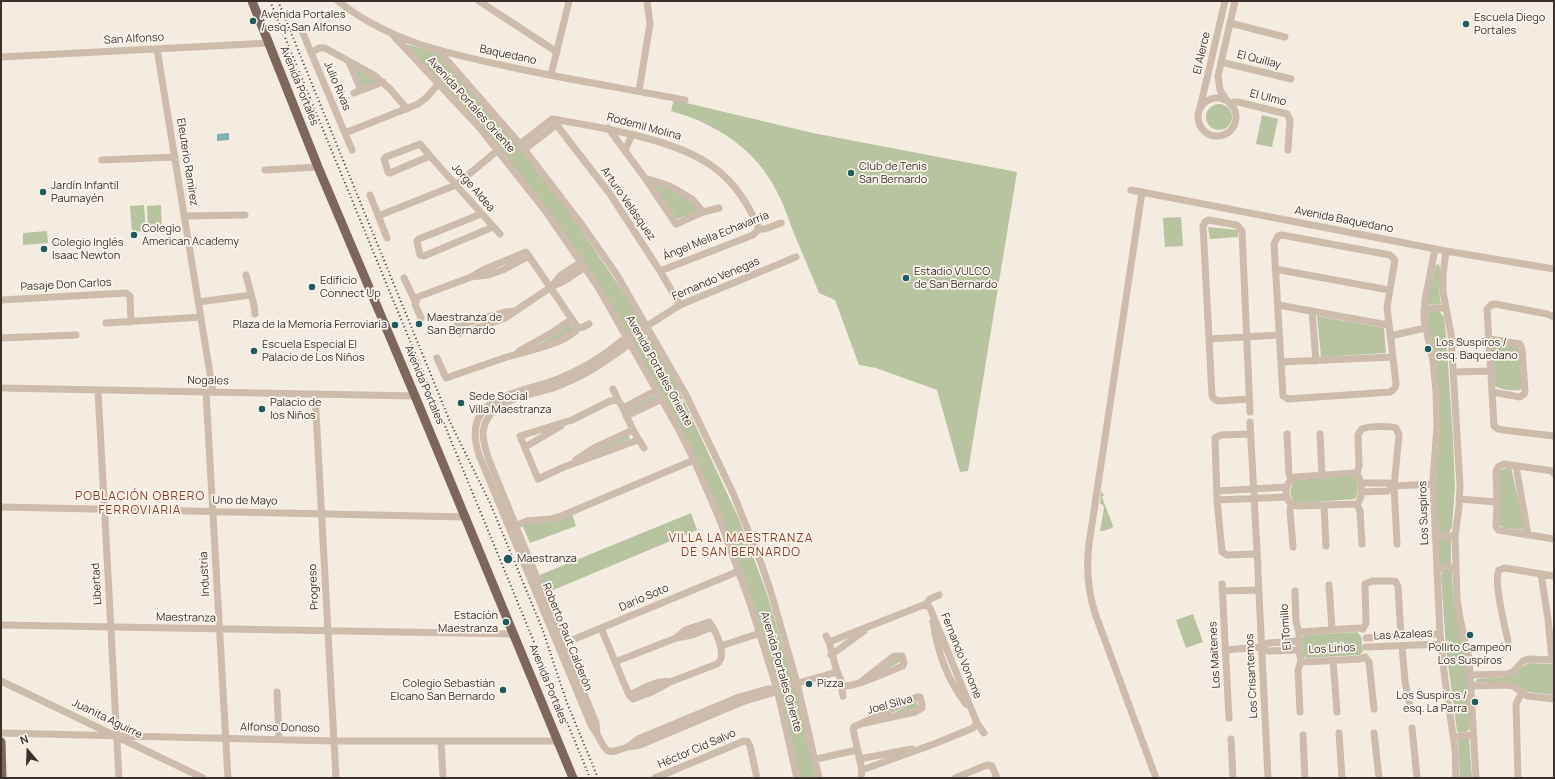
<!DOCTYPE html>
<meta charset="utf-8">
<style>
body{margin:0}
#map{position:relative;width:1555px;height:779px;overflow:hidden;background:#f4ebe1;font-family:Manrope,sans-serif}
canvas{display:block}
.frame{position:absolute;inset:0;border:2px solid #3b302b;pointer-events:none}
.north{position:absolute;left:8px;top:731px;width:40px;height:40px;-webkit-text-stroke:3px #fbf5ee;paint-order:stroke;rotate:341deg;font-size:11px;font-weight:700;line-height:16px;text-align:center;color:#3b302b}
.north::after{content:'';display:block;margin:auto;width:14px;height:18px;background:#3b302b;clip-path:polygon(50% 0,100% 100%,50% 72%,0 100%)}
</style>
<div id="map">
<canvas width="1555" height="779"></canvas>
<div class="frame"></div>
<div class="north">N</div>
</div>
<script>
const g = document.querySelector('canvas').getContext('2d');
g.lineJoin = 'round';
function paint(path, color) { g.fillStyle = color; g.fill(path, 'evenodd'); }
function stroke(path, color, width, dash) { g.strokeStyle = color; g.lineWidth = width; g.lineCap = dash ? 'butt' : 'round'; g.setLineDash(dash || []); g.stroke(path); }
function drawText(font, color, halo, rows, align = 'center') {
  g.font = font + ' Manrope,sans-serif'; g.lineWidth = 3.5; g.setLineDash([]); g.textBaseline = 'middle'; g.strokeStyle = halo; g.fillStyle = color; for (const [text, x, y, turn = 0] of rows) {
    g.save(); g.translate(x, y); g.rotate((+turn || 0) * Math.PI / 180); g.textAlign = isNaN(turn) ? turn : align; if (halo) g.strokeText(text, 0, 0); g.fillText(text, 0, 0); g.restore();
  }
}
const green = new Path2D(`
 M405 44 439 53 520 148 573 218 632 305 672 375 739 519 766 591 795 687 816 778H800L768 649 678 424 553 219Z
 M352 65 379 81 362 88Z
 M674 100 813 133 1017 172 968 471 960 472 937 390 876 368 859 365 835 300 819 293C810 271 800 248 791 226 787 214 783 203 777 192 757 150 715 123 671 111Z
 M1206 117a13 13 0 1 1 26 0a13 13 0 1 1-26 0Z
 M1262 115 1278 119 1272 147 1256 144Z
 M651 183C670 188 686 196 699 211L677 219Z
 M144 205 146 231 132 232 130 206Z
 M161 205 162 231 148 232 147 206Z
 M1181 217 1183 246 1165 247 1163 218Z
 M1208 227 1238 230V237L1210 239Z
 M47 231 48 243 23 245V233Z
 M1439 264C1443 277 1437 291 1441 304L1426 305 1433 276 1436 265Z
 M1438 310 1444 317 1446 334 1453 438 1455 487 1452 527 1449 533 1442 534 1439 532 1437 528 1435 505 1440 410 1427 314 1429 312Z
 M1317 316 1384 328 1386 353 1321 357Z
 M571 324 575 331 527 352Z
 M1494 343 1517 346 1519 349 1522 387 1520 390C1513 391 1501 390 1495 386L1492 346Z
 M655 395 657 399 629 413 627 409Z
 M628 434 630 439 589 455Z
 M1511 467 1525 530 1505 528 1499 525V471L1503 469Z
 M1353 476 1356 478C1358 485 1359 493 1355 499L1300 503 1295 502C1288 497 1290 486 1295 480Z
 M1101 491 1104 495 1102 497 1113 526 1112 528 1103 531H1100L1104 508 1103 505 1100 504Z
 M691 513 697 530 546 593 539 576 542 574Z
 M572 514 576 526 530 543 523 527 525 524Z
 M1438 538 1451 539V565L1439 566Z
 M1444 567 1452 571 1453 594 1467 662 1470 729 1466 732 1459 733 1457 731 1446 649 1441 575Z
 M1193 614 1203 642 1186 648 1176 620Z
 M1357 632 1361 636 1363 651 1360 655 1306 658 1303 656 1302 638 1304 635Z
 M899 656 902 661 874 675Z
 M1528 663 1554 664V695L1528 692 1512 682H1475L1477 679 1508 677Z
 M916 701 919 707 890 715Z
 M1469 738 1472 778H1460L1458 739Z`);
const water = new Path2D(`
 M229 133V140L217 141V134Z`);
const minor = new Path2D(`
 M338 1C391 43 450 54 515 68 571 80 628 89 685 100
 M479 1 557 52
 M1230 23 1285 37
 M302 31 352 150
 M392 34 479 127 544 209 598 287 679 430 694 460 720 520 750 603 777 689 797 778
 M157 49 213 392
 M439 51 520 144 582 225 617 275 686 395 733 493 761 563 770 589 797 683 819 778
 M311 53 319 48H325L374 75 390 89 407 109
 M1 57 269 43
 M349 62 361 90
 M1221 62 1291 79
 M551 75 569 1
 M639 91 650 24 647 1
 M354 93 383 82
 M1198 117a19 19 0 1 1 38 0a19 19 0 1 1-38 0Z
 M1227 101 1220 90 1218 76 1235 1
 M1231 105 1234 102H1238L1287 114 1290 120 1288 150
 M1200 108 1225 1
 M552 119 610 194 660 271 680 305
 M608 128 645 178 676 224 703 212 692 199 670 186 645 178
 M345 133 418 104 427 97 439 83
 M520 144 552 119C582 124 612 129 642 137 700 152 735 171 759 229
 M524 150 556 125
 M625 151 632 134
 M430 156 390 173 388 172 384 159 386 157 420 144 430 156 500 234
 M102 160 175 157
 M265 170 318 167
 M1131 190 1446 251 1554 269
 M1142 192 1089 544C1086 569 1088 593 1096 616L1156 778
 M370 195 387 238
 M703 212 719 208
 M481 214 419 239 417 241 420 255 424 256 493 227
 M184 216 245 215
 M378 216 456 185 498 150
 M1282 235 1390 255 1395 260 1387 307 1396 384 1395 388 1390 392 1288 399 1283 396 1274 244 1278 236Z
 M1435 249 1425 300 1424 319 1433 361 1436 392 1437 426 1433 479 1434 503 1440 634 1445 680 1455 749 1456 778
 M1446 251 1443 275V292L1451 334 1460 486 1459 507 1455 536 1457 599 1460 618 1469 658 1476 778
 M1275 269 1389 290
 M660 271 753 235 759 229H765L781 223
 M246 275 254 305 255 314
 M471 277 483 270 526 252 578 328
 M404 278 415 301
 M551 287 560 276 581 262
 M1 300 126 293 130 296 131 322
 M198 302 251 295
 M1278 305 1388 325
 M515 311 506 312 458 325 455 327V330L459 333 472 330 505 318 551 287 564 281 585 267
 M1312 311 1316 361
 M1424 311 1433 308H1445
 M1554 317 1547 314 1495 304 1491 305 1487 309 1494 426 1498 429 1503 430 1554 436
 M421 318 415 304 418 297 471 277 488 275 503 270 529 256
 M106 323 201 317
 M1390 336 1425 328
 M1 338 76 335
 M1209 339 1279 335
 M1490 339 1520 344 1522 349 1525 392 1524 394 1520 397 1492 392
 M629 340 624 339C605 355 581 370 558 379 520 394 459 395 479 455L591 725C593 729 596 732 598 736 608 756 608 753 628 747 632 746 636 746 640 745L742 702 772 693 777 689 837 672
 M519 351 553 332 572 319
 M437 358 446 378C466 371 487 364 507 357 526 351 567 344 578 328L583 327 589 324
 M1281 362 1393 357
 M1453 372 1492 371
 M1 388 415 396
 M613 389 618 400
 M98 390 119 778
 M206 392 228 778
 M315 394 336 778
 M1249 399 1218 401 1213 398 1212 395 1203 226 1205 222 1209 220 1237 225 1242 231 1250 412
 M623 408 657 390
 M626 416 662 399
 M575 419 520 436 538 479 564 467 638 440
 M572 420 610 401 618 400 623 408 633 430 644 448
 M1250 422 1258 569
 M1251 434 1221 435 1215 438 1217 500 1222 552 1227 555 1257 554
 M1287 434 1289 474 1291 479
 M1320 434 1322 475
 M525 447 561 426
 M576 460 594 448 633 430
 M1516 466 1528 535
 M1355 473 1359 477C1362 485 1363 498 1357 504L1297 506C1282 503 1283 483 1295 477Z
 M1357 473 1359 466 1358 435C1359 432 1360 431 1362 429 1367 426 1391 426 1396 428L1399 435 1394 486 1397 544
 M1554 474 1553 471 1504 464 1498 467 1496 471 1497 502 1496 526 1498 530 1554 539
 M1361 483H1389L1394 486 1433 484
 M1217 491 1286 487
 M1361 492 1388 491 1394 486
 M1459 499 1497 502
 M1217 500 1287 497
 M1291 504 1290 511 1293 547
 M1357 504 1360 511 1362 544
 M1324 506 1326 546
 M1 507 466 517
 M512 527 527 521 551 519 559 517 694 460
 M1435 536H1455
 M1437 572C1442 564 1449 565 1456 571
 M1258 573 1268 778
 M1541 574 1548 619 1552 660
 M1222 584 1229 718
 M1329 585 1332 629
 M1222 591 1259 590
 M1295 591 1296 622 1299 632V650L1301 661
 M926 604 930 608 977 723 984 733
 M933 622C938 653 947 679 966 704
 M1 625 514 634
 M601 628 629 695 633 699 652 692 670 682 717 664C728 656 716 631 709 622L685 630 676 638
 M1363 629 1366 623 1365 584 1372 581H1395L1398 586 1401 636
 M1299 632 1359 628 1363 629
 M826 636 829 642 836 668 843 686 842 691 843 696
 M1366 638 1440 634
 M1508 641C1505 627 1493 580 1499 570L1505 568 1554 576
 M829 642 926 604 930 599 939 595
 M560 645 739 571
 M721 646 760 633
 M1402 646 1405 681 1410 707
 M1261 647 1268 651 1299 650
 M1366 647 1441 644
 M1225 650 1261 647 1268 643 1299 641
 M831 655 864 631
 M1365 657 1369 662 1374 709
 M1333 660 1337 712
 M1301 661 1304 662 1360 659 1365 657
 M615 662 676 638 692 635 712 627
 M1471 675 1507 674 1513 672 1523 661 1528 659 1554 660
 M1 681 203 778
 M843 686C856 687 889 671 903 666L904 662 902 656H894L862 681
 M1471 686 1507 685 1513 686 1527 696 1554 699
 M277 692 279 739
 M629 695C641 690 657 679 670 682
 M1300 712 1298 670 1301 661
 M1412 728 1417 778
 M1 733 334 741H558
 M1339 733 1342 778
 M1374 733 1379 778
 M597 734 596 723 489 460C486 451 483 442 483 433 486 400 526 396 550 389 557 387 564 383 570 381 591 372 610 358 628 345L629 340 647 326 680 305 796 257
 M1303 735 1305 778
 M1454 737 1473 735
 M1231 739 1233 778
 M441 742 443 778
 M629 746 638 739 739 697 767 689H777
 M816 759 857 750
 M859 759 912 749
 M862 770 934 744 973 728 977 723
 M655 778 744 741H747L750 746 757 778
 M861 778 862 770 853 729 854 727 917 697H920L922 704V708L915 712 865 723
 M955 778 987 765 992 766 997 778
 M1518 778 1516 704 1521 694`);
const major = new Path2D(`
 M252 1 318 167 415 396 573 778
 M1 742 2 778`);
const rail = new Path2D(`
 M270 1 590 778
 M278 1 451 424 490 503 542 628 567 703 598 778`);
const markers = [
 [253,21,4,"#1f5a5e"],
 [1466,24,4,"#1f5a5e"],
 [851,173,4,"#1f5a5e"],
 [43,192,4,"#1f5a5e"],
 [134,235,4,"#1f5a5e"],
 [44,249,4,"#1f5a5e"],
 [906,278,4,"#1f5a5e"],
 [312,287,4,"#1f5a5e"],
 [419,324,4,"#1f5a5e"],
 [395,325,4,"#1f5a5e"],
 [1428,349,4,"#1f5a5e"],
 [254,351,4,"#1f5a5e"],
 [461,403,4,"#1f5a5e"],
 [262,409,4,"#1f5a5e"],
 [508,559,5,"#1f5a5e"],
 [506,622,4,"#1f5a5e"],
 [1470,635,4,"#1f5a5e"],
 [809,684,4,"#1f5a5e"],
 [503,690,4,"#1f5a5e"],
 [1475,702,4,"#1f5a5e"]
];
const poiNames = [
 ["Avenida Portales",261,15],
 ["/ esq. San Alfonso",261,28],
 ["Escuela Diego",1474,18],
 ["Portales",1474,31],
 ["Club de Tenis",859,167],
 ["San Bernardo",859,180],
 ["Jardín Infantil",51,186],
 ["Paumayén",51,199],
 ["Colegio",142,229],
 ["American Academy",142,242],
 ["Colegio Inglés",52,243],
 ["Isaac Newton",52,256],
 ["Estadio VULCO",914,272],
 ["de San Bernardo",914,285],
 ["Edificio",320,281],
 ["Connect Up",320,294],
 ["Maestranza de",427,318],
 ["San Bernardo",427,331],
 ["Plaza de la Memoria Ferroviaria",387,325,"right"],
 ["Los Suspiros /",1436,343],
 ["esq. Baquedano",1436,356],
 ["Escuela Especial El",262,345],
 ["Palacio de Los Niños",262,358],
 ["Sede Social",469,397],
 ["Villa Maestranza",469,410],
 ["Palacio de",270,403],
 ["los Niños",270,416],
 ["Maestranza",517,559],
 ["Estación",498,616,"right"],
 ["Maestranza",498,629,"right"],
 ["Pollito Campeón",1470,648,"center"],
 ["Los Suspiros",1470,661,"center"],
 ["Colegio Sebastián",495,684,"right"],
 ["Elcano San Bernardo",495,697,"right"],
 ["Pizza",817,684],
 ["Los Suspiros /",1467,696,"right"],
 ["esq. La Parra",1467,709,"right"]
];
const streetNames = [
 ["San Alfonso",134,39,-3],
 ["El Alerce",1202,53,-77],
 ["Baquedano",508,55,12],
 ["El Quillay",1259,60,14],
 ["Avenida Portales",299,86,68],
 ["Julio Rivas",337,86,67],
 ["El Ulmo",1268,98,14],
 ["Avenida Portales Oriente",471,105,48],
 ["Rodemil Molina",644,127,15],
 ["Eleuterio Ramírez",187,162,81],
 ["Jorge Aldea",473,188,49],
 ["Arturo Velásquez",628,204,55],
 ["Avenida Baquedano",1344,220,11],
 ["Ángel Mella Echavarría",716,236,-22],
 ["Fernando Venegas",716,279,-23],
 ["Pasaje Don Carlos",66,285,-3],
 ["Avenida Portales Oriente",659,371,61],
 ["Nogales",208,381,1],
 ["Avenida Portales",424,385,67],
 ["Uno de Mayo",245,501,1],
 ["Los Suspiros",1424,513,-92],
 ["Industria",205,574,-93],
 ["Libertad",97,584,-93],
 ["Progreso",314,587,-93],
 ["Darío Soto",644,598,-23],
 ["Maestranza",186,618,1],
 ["El Tomillo",1286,627,-94],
 ["Las Azaleas",1403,635,-3],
 ["Roberto Paut Calderón",567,637,68],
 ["Los Lirios",1332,649,-3],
 ["Los Maitenes",1215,655,-93],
 ["Fernando Vonome",961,656,68],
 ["Avenida Portales Oriente",781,672,74],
 ["Los Crisantemos",1252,676,-93],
 ["Avenida Portales",548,684,68],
 ["Joel Silva",890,705,-15],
 ["Juanita Aguirre",107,719,26],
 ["Alfonso Donoso",280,728,1],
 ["Héctor Cid Salvo",697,749,-23]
];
const neighbourhoodNames = [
 ["POBLACIÓN OBRERO",140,497],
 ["FERROVIARIA",140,511],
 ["VILLA LA MAESTRANZA",741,539],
 ["DE SAN BERNARDO",741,553]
];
paint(green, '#b8c4a0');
paint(water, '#7fb0b2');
stroke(minor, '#cdbbac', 7);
stroke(major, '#7d675c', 9);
stroke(rail, '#3b302b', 2, [1, 3]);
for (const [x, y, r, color] of markers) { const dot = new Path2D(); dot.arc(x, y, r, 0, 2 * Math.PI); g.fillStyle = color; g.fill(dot); stroke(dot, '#fbf5ee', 1.5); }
drawText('11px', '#3b302b', '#fbf5ee', poiNames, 'left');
drawText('11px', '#3b302b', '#fbf5ee', streetNames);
g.letterSpacing = '1px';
drawText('12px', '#8c3b22', '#fbf5ee', neighbourhoodNames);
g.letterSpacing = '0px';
</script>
